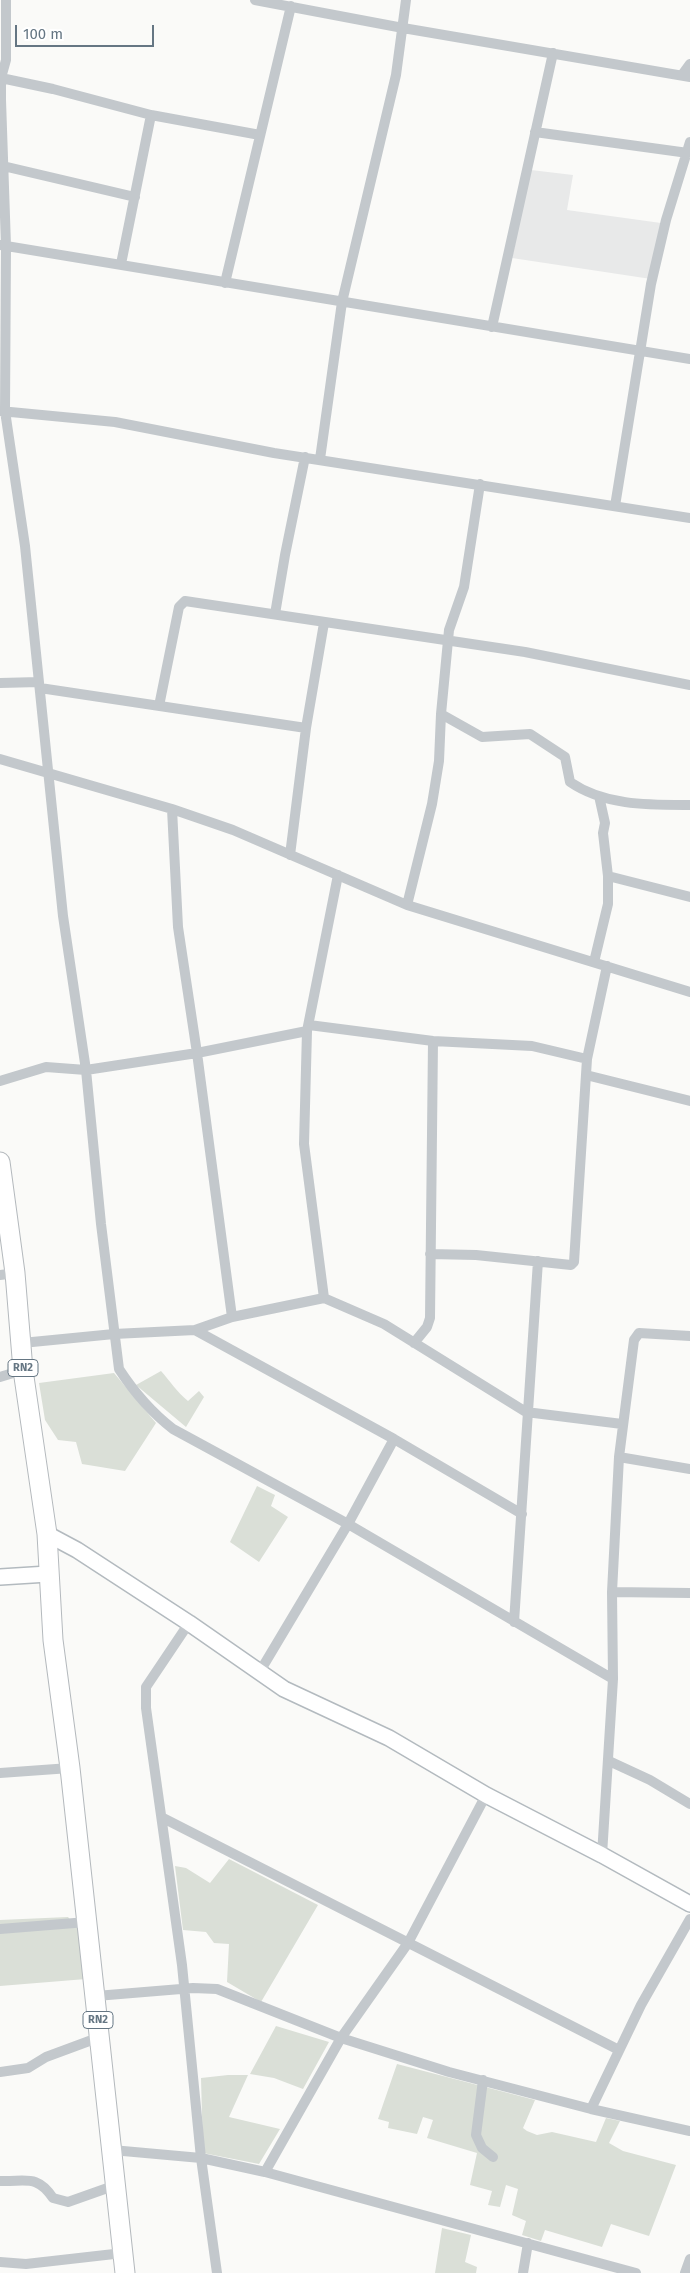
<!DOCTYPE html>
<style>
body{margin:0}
#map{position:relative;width:690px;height:2273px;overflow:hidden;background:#fafaf8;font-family:"Fira Sans",sans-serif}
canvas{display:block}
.scale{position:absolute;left:15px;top:25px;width:139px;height:22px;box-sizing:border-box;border:2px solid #657683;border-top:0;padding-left:6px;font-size:15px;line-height:18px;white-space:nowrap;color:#657683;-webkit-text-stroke:4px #fff;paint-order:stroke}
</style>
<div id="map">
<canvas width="690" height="2273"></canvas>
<div class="scale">100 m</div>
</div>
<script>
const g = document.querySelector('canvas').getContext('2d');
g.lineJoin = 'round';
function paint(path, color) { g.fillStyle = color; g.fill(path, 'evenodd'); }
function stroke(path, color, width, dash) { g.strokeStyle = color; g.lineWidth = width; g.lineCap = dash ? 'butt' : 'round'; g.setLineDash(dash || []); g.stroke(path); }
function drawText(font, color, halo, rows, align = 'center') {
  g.font = font + ' "Fira Sans",sans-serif'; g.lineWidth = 5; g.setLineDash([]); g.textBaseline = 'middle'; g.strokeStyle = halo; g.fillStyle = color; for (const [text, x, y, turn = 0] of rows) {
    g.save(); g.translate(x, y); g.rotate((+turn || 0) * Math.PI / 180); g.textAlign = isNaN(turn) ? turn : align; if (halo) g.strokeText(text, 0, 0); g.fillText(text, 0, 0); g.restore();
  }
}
const built = new Path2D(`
 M531 170 573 175 567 210 661 223 651 279 512 258Z`);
const green = new Path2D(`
 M161 1371C170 1381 177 1392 188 1401L199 1391 204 1397 186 1427 136 1385Z
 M114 1373 156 1423 125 1471 82 1464 76 1442 58 1440 45 1420 39 1383Z
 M257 1486 275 1495 271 1506 288 1517 259 1562 230 1542Z
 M229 1859 318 1905 261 2002 227 1982 229 1944 214 1943 206 1932 183 1930 175 1866 186 1868 210 1883Z
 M68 1917 79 1930 86 1979 0 1986V1920Z
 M276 2026 329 2042 303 2089 274 2078 250 2074Z
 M397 2064 535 2100 523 2128 527 2131 537 2135 552 2132 596 2142 606 2118 620 2121 609 2143 623 2151 676 2165 649 2236 611 2224 602 2247 545 2230 541 2241 522 2235 526 2221 512 2215 518 2189 506 2185 500 2207 488 2205 492 2191 470 2185 477 2153 427 2138 433 2120 423 2117 417 2134 388 2128 389 2122 378 2119Z
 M228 2075H248L229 2117 280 2129 259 2164 203 2153 201 2078Z
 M442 2228 471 2235 465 2262 477 2267 476 2273H435Z`);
const street = new Path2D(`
 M6 0V60L1 78V100L6 246 5 411 25 546 63 916 86 1070 101 1224 119 1369C134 1392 151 1412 173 1429L348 1524 613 1679
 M255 0 403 28 690 77
 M682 75 690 64
 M1 78 53 89 151 115 260 135
 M535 132 688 153
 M3 166 135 197
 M0 245 690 359
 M121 264 151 115
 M225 283 291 6
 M492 327 553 53
 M0 411 115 422 274 453 690 518
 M320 459 342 302 396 75 406 0
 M615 506 651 284 666 220 690 142
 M275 614 285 555 305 457
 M0 683 39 682
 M40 688 306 728
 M159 706 179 607 185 601 525 652 690 685
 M441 714 482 737 530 734 565 757 570 782C605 806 649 805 690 805
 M0 759 172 809 233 830 407 905 690 992
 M172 809 178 927 197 1053 232 1317
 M290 855 306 728 324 623
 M608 876 690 897
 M407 905 432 804 439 761 441 714 449 630 464 587 480 484
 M594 962 608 904V876L603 833 605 823 599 796
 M309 1025 433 1041 532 1046 587 1059
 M586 1075 690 1101
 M0 1081 46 1067 86 1070 197 1053 307 1031
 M430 1254 476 1255 571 1265 574 1262 587 1059 607 966
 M0 1275 15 1273
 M324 1298 304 1144 307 1031 338 875
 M195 1330 394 1439 522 1514
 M22 1343 114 1334 195 1330 232 1317 324 1298 384 1324 526 1412 622 1424
 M414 1343 427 1327 430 1318 433 1041
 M0 1377 23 1370
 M619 1457 690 1469
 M612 1592 690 1593
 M514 1622 538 1261
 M189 1623 146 1687V1708L182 1965 201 2158 217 2273
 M259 1673 348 1524 394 1439
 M609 1761 650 1780 690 1804
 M0 1773 70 1768
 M163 1818 619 2050
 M602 1855 613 1679 612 1592 619 1457 634 1340 639 1333 690 1336
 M0 1929 87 1922
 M96 1996 193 1988 217 1989 341 2038 449 2072 591 2109 690 2131
 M0 2072 28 2068 46 2057 100 2037
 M483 2080 476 2135 482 2148 493 2157
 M591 2109 641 2005 690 1919
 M112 2150 201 2158 265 2172 636 2273
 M265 2172 341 2038 408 1943 486 1795
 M0 2181C26 2182 37 2174 53 2198L68 2202 116 2185
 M0 2262 26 2264 123 2253
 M523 2273 528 2243
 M685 2273 690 2259`);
const secondary = new Path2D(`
 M47 1534 77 1550 189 1623 284 1689 389 1738 486 1795 602 1855 690 1904
 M0 1577 48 1574`);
const highway = new Path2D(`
 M0 1162 15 1273 23 1370 47 1534 53 1640 70 1768 125 2273`);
const shields = [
 [23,1368,30],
 [98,2020,30]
];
const shieldNames = [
 ["RN2",23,1368],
 ["RN2",98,2020]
];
paint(built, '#e8e9e9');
paint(green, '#dadfd7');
stroke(secondary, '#b3babf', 18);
stroke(highway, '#b4b9bd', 21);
stroke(street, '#c3c8cc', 10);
stroke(secondary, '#fff', 15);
stroke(highway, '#fff', 19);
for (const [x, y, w] of shields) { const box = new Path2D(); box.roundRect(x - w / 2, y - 8.5, w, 17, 4); g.fillStyle = '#fff'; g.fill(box); stroke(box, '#657683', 1); }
drawText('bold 11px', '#657683', null, shieldNames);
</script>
